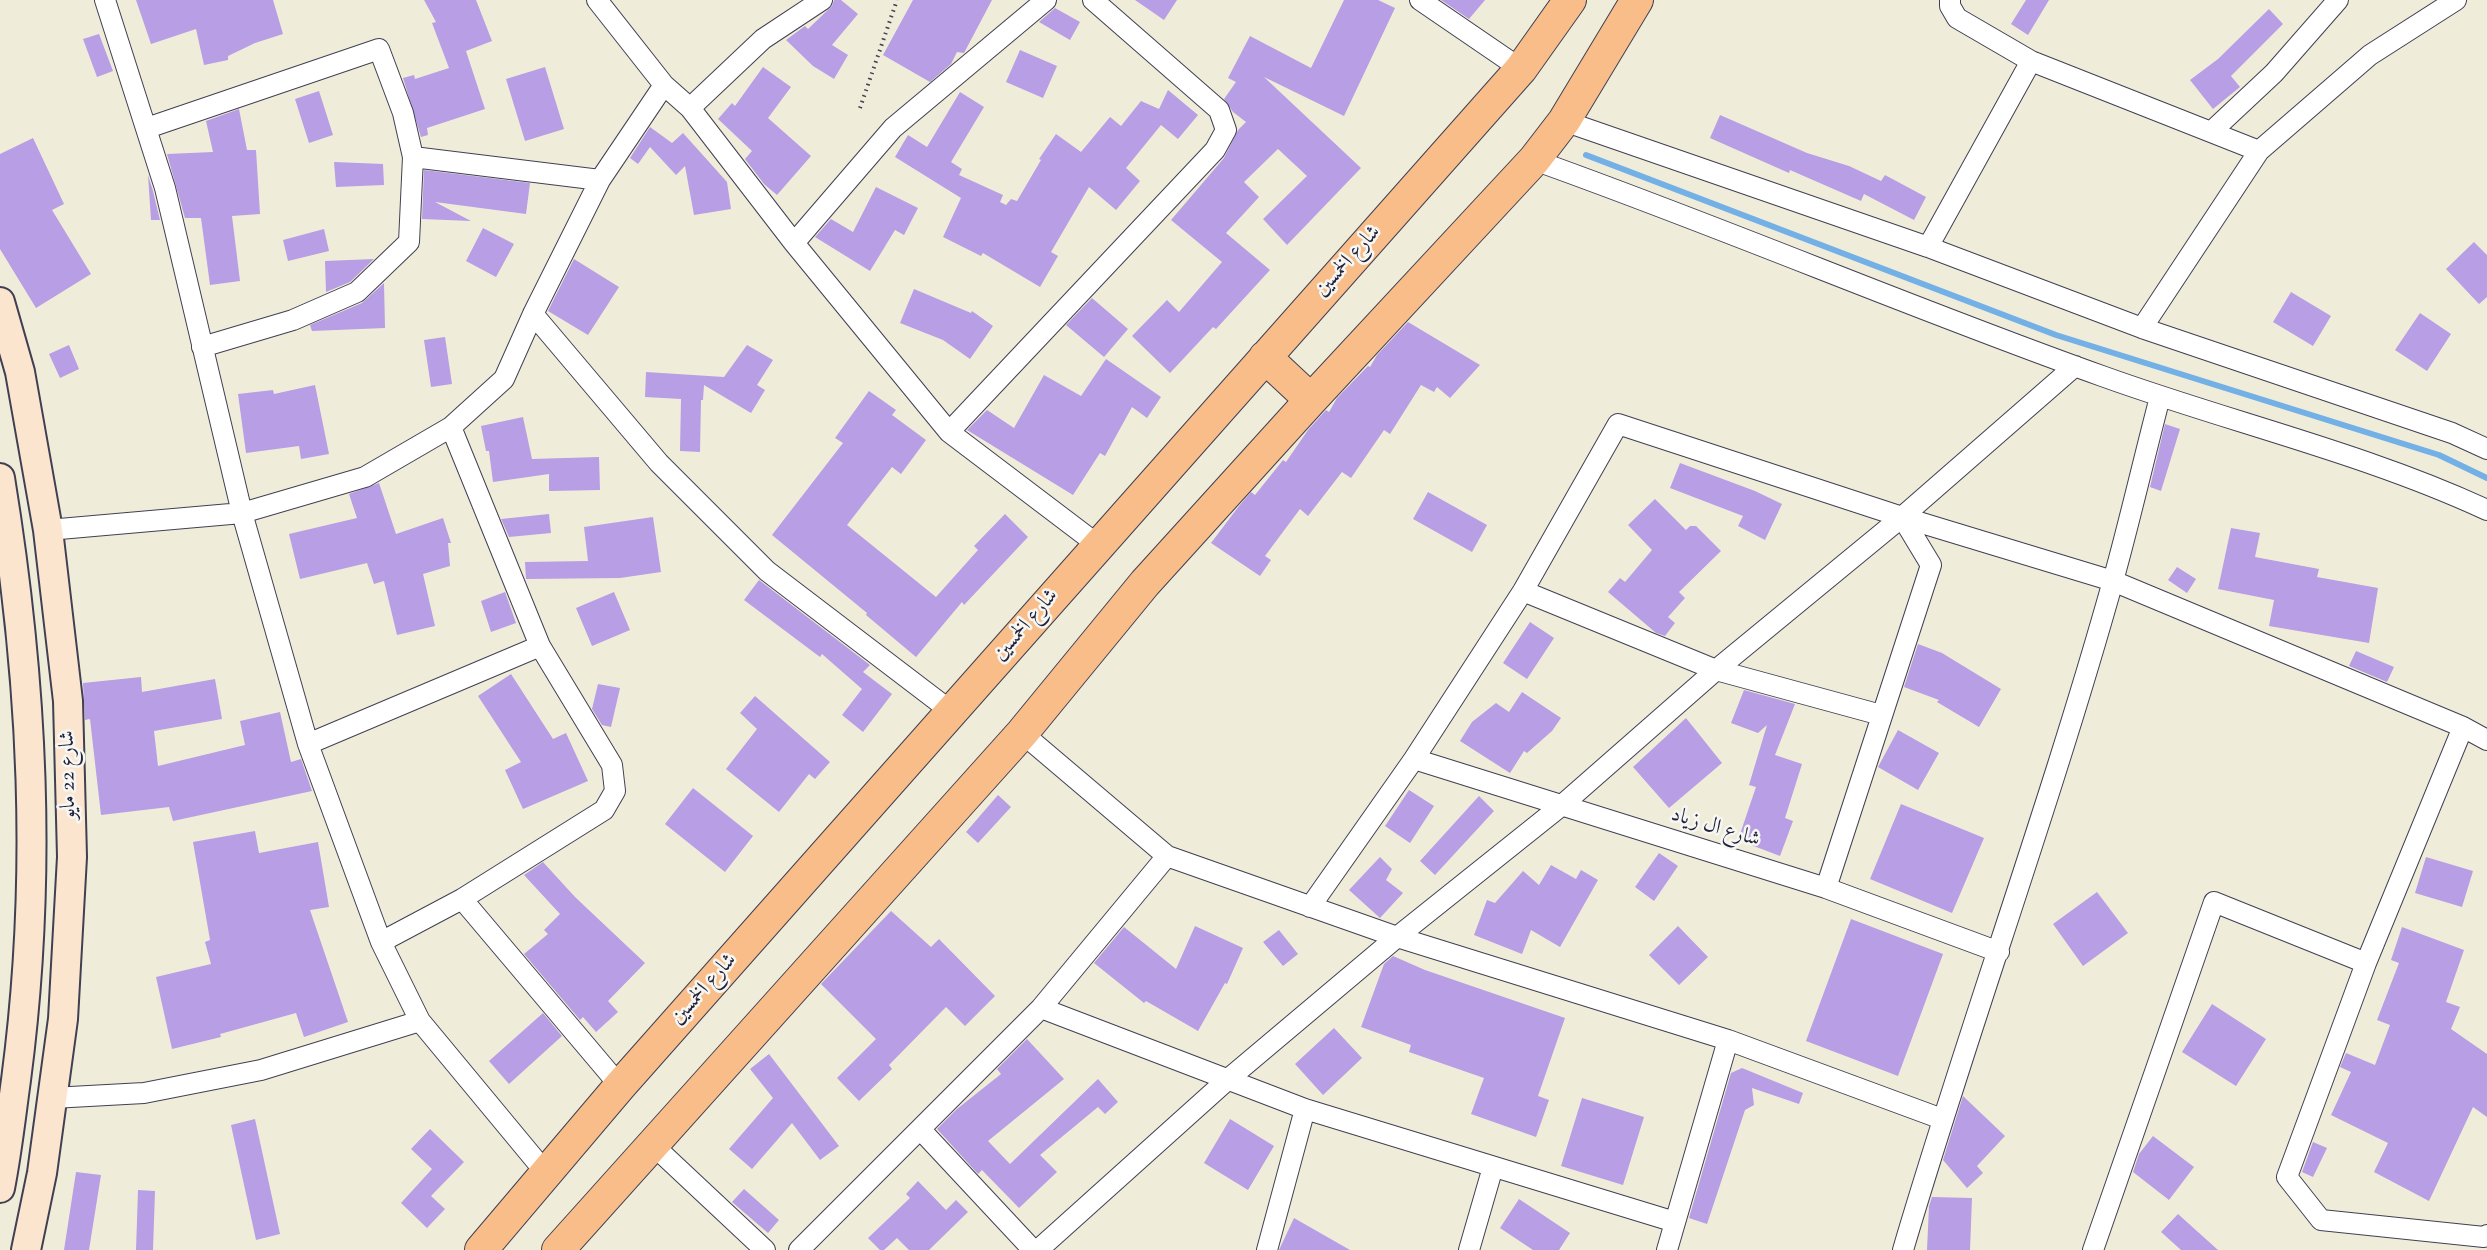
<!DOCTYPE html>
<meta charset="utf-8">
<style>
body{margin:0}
canvas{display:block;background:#f0ecda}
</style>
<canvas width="2487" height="1250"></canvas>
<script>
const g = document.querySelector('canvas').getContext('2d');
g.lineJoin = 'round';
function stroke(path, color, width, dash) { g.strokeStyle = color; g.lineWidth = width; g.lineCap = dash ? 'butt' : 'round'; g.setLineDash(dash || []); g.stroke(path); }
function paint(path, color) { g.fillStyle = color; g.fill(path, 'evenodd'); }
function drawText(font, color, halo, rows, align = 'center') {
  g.font = font + ' "Sorts Mill Goudy",Amiri,serif'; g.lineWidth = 5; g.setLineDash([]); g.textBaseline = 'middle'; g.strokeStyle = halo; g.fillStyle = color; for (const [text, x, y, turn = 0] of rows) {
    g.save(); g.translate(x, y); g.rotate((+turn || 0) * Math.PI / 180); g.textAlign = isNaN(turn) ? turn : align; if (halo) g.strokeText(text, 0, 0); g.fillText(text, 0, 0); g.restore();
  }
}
const stream = new Path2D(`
 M1586 155 2056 335 2439 455 2487 478`);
const building = new Path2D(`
 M136 0H273L283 34 255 43 228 56V60L204 65 196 29 151 44Z
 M424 0H476L492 41 466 51 485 109 427 128 428 135 421 137 403 78 414 75 415 79 449 68 432 23 436 22Z
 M834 0H841L858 14 832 45 848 55 834 79 813 66 786 40 805 26 808 29 832 6Z
 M913 0H992L964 53 957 52 951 64 930 82 883 55Z
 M1135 0H1177L1164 20Z
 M1344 0H1378L1395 8 1344 116 1264 77 1361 168 1287 245 1263 219 1307 176 1278 149 1244 182 1259 197 1226 233 1270 270 1216 329 1213 327 1170 373 1132 336 1167 300 1179 312 1222 262 1171 220 1224 158 1238 130 1246 122 1233 112 1224 99 1236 82 1228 78 1250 36 1311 68Z
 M1441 0H1485L1469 19Z
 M2026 0H2049L2028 35 2011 24Z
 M1055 8 1080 22 1070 40 1039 22Z
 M2269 9 2283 24 2231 76 2240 87 2213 109 2190 80 2218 59Z
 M99 34 113 71 97 77 83 39Z
 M1020 50 1057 66 1043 98 1006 82Z
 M545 67 564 129 525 141 506 79Z
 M763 67 791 87 768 118 811 156 777 195 764 184 745 159 752 151 718 119 732 103 735 106Z
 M1168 90 1198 115 1178 139 1161 125 1126 168 1140 181 1116 210 1089 187 1051 252 1058 256 1040 287 983 253 981 256 943 237 961 198 895 157 908 135 927 147 960 92 984 107 951 162 962 169 959 175 1003 195 1000 202 1006 205 1011 199 1017 201 1041 160 1039 159 1056 134 1081 152 1110 117 1121 126 1141 101 1159 109Z
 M319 91 333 135 309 143 295 99Z
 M239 109 247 150H256L260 214 232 216 240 281 210 285 201 218H185L167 154 213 152 206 121Z
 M1720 115 1807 153 1849 166 1881 181 1885 175 1926 197 1914 220 1864 194 1861 201 1790 170 1789 173 1710 138Z
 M650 127 672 143 683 133 727 182 731 209 694 215 685 166 676 175 650 147 638 164 630 158Z
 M33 138 64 204 52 210 91 274 36 308 0 249V154Z
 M334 162 383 164 384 185 336 187Z
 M424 170 530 183 526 214 435 202 471 221 422 219Z
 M148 175 153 191 160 220H151Z
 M876 187 918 208 904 235 895 230 870 271 815 237 831 219 853 232Z
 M483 228 514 244 496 277 466 261Z
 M324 229 329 251 288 261 283 240Z
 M2474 242 2487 255V297L2479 304 2446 269Z
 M374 259 350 282 326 292 325 261Z
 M574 259 619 287 588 335 548 311Z
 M384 283 385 328 312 331 310 325 362 303Z
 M914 289 971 313 972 311 993 326 970 359 943 340 900 323Z
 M2291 292 2331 316 2313 346 2273 322Z
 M1092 298 1128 329 1104 357 1066 325Z
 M2420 313 2451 334 2427 371 2395 350Z
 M1408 322 1480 365 1450 398 1437 387 1434 392 1421 385 1390 434 1384 430 1351 478 1342 472 1308 516 1300 509 1265 556 1271 560 1260 576 1211 543 1239 506 1251 492 1255 495 1283 460 1286 462 1308 430 1326 410 1329 412 1337 398 1368 366 1370 367 1377 355Z
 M445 337 452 384 431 387 424 340Z
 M69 345 79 369 60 378 49 354Z
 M747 345 773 360 757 385 765 390 751 413 704 385 703 400H701L700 452 680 451 681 399 645 397 646 372 724 377Z
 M1106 359 1161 397 1147 418 1132 407 1105 456 1100 453 1073 495 967 430 987 410 1014 428 1044 375 1081 396Z
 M315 385 329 454 301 459 299 446 246 453 238 394 273 390 274 394Z
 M869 391 896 410 892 415 926 440 901 474 892 467 847 525 936 597 978 550 974 546 1005 514 1028 537 964 605 962 602 916 657 866 615 867 613 772 535 843 443 835 438Z
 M523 417 532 459 599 457 600 490 549 491V474L493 482 489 451H486L481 426Z
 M2165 424 2180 429 2161 491 2150 487Z
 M1680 463 1755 491 1782 504 1765 540 1738 526 1743 516 1670 488Z
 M379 483 396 534 443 518 451 543H448L450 566 423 574 435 626 397 635 384 581 374 584 367 563 300 579 289 534 357 518 349 494Z
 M1428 492 1487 525 1472 552 1413 519Z
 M1655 499 1686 530 1690 526H1696L1721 551 1679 592 1685 598 1668 617 1675 623 1665 636 1656 633 1608 592 1620 578 1625 582 1652 550 1628 525Z
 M549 514 551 533 509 537 501 519Z
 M653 517 661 572 620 578 526 579 525 562 588 561 584 527Z
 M2231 528 2260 533 2255 557 2319 569 2317 577 2378 588 2369 643 2269 626 2274 600 2218 589Z
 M2177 567 2196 579 2187 593 2168 580Z
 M759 580 870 665 863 672 892 694 863 732 842 715 862 689 822 654 820 657 744 600Z
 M505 592 516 623 491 632 481 601Z
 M614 592 630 630 592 646 576 608Z
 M1530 622 1554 638 1527 679 1503 663Z
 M1918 644 1942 653 2001 689 1979 727 1937 702 1939 700 1904 687Z
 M2356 651 2394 667 2387 682 2349 666Z
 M511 674 553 739 566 733 588 781 523 809 505 770 521 762 478 696Z
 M141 677 142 692 215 679 222 719 154 731 158 766 245 745 240 721 280 712 291 762 301 759 312 791 173 821 169 807 101 815 90 719 85 720 83 683Z
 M598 684 620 688 611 727 602 725 592 709Z
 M1744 690 1795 704 1775 755 1802 764 1785 818 1793 821 1780 856 1738 840 1756 787 1749 785 1767 725 1758 733 1731 723Z
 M1522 692 1561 718 1552 731 1527 753 1524 751 1510 773 1460 741 1472 722 1496 703 1509 712Z
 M755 696 830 762 815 779 809 774 779 812 726 769 757 729 740 713Z
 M1686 718 1722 763 1669 808 1633 767Z
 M1898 730 1939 753 1918 790 1878 767Z
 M693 788 753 836 725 872 665 824Z
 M1409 790 1434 806 1410 843 1385 826Z
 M998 795 1011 807 978 843 966 832Z
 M1479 796 1494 811 1435 875 1420 861Z
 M1901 804 1984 838 1952 913 1870 879Z
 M255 831 259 853 318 842 329 907 310 910 348 1022 304 1037 296 1013 220 1034 221 1037 172 1049 156 977 211 964 205 942 210 940 193 842Z
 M1659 853 1678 866 1654 901 1635 887Z
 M1380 857 1392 869 1386 880 1403 893 1380 918 1349 890Z
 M2426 857 2473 871 2462 907 2415 893Z
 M543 862 575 897 645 963 608 1001 618 1012 596 1032 583 1017 580 1020 524 954 548 934 544 930 560 914 524 875Z
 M1551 865 1576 879 1581 870 1598 880 1560 947 1531 930 1522 954 1474 935 1487 900 1495 903 1523 871 1539 885Z
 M2097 892 2128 933 2083 966 2053 924Z
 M891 911 931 947 939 939 995 996 965 1026 946 1007 889 1065 892 1069 859 1101 837 1078 876 1039 821 984Z
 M1851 919 1943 954 1898 1076 1806 1041Z
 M1195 926 1243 948 1227 984 1225 983 1198 1031 1146 1001 1144 1003 1094 963 1124 927 1176 969Z
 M1678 926 1708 957 1679 985 1649 955Z
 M2402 927 2464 950 2446 1002 2460 1007 2451 1029 2487 1054V1117L2473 1107 2429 1201 2374 1172 2388 1143 2331 1115 2351 1072 2340 1067 2346 1053 2375 1065 2390 1025 2377 1020 2399 963 2391 960Z
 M1279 930 1298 954 1283 966 1263 942Z
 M1393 956 1425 970 1565 1018 1538 1096 1549 1100 1536 1137 1471 1114 1484 1078 1409 1052 1411 1045 1361 1027 1384 964Z
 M2212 1004 2266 1039 2236 1086 2182 1052Z
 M543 1013 562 1036 509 1084 489 1061Z
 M1334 1028 1362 1058 1323 1095 1295 1064Z
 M1027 1039 1064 1079 988 1141 1010 1164 1098 1079 1118 1102 1105 1114 1098 1107 1040 1155 1057 1172 1019 1208 982 1170 978 1174 937 1129 957 1109 1001 1074 997 1069Z
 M769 1054 839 1146 820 1160 792 1123 752 1169 729 1149 773 1098 750 1069Z
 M1742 1068 1803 1093 1799 1104 1752 1088 1754 1105 1745 1110 1707 1224 1689 1218 1731 1073Z
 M1963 1096 2005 1136 1977 1166 1983 1173 1967 1188 1943 1160Z
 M1582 1098 1644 1117 1623 1185 1561 1166Z
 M255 1119 280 1234 256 1240 231 1125Z
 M1230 1119 1274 1146 1248 1190 1204 1163Z
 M430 1129 464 1162 431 1196 445 1209 427 1228 401 1203 432 1169 411 1149Z
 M2153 1136 2194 1167 2169 1200 2133 1172 2139 1154Z
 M2313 1142 2327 1148 2313 1177 2302 1172Z
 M76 1172 101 1175 89 1250H64Z
 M918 1181 946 1210 956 1200 968 1212 929 1250H909L897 1238 884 1250H880L868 1238 910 1198 906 1194Z
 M744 1189 779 1220 768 1233 732 1202Z
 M138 1190 155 1191 153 1250H136Z
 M1932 1197 1972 1198 1970 1250H1927L1929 1206Z
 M1519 1199 1570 1233 1559 1250H1533L1500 1228Z
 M2178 1214 2218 1250H2181L2161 1232Z
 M1294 1218 1350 1250H1279Z`);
const path = new Path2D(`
 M860 108 897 0`);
const street = new Path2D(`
 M105 0 165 188 242 513 308 744 381 942 420 1021 546 1173
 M597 0 664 85 690 108 794 243 949 432 1098 545
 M1420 0 1521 69
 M1950 0V6L1957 18 2031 61 2259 151
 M690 108 763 39 822 0
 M1564 121 1928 247 2142 328 2452 433 2487 449
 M147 128 379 49 403 113 413 157 409 242 357 292 293 320 202 347
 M2211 132 2274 73 2338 0
 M413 157 600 180
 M1534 160C1725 228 1911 308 2102 376 2229 422 2364 453 2487 510
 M794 243 893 128 1046 0
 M1928 247 2031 61
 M533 314 659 463 767 571 952 712
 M2142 328 2259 151 2370 55 2456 0
 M949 432 1215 150 1226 130 1219 110 1093 0
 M48 530 242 513 365 477 451 427 504 379 533 314 600 180 664 85
 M1523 591 1716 670 1881 715
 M2463 727 2366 963 2287 1177 2321 1220 2484 1237 2487 1235
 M1022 733 1167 856 1397 937 1728 1040 1942 1119
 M308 744 540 646
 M1414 759 1826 888 1999 952
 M1826 888 1931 565 1902 517
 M462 899 620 1086
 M1310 907 1414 759 1523 591 1618 424 1902 517 2113 581 2463 727 2487 740
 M381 942 462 899 604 810 615 791 612 765 540 646 451 427
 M1041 1008 1305 1109 1675 1222
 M52 1098 144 1093 261 1070 420 1021
 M920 1129 1033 1250
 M654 1146 765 1250
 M799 1250 1041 1008 1167 856
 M1038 1250 1226 1081 1397 937 1561 806 1716 670 1902 517 2075 366
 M1267 1250 1305 1109
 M1469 1250 1493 1167
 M1667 1250 1728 1040
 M1903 1250C1969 1026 2050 806 2113 581 2130 520 2144 458 2160 397
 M2093 1250 2214 902 2366 963`);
const secondary = new Path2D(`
 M0 302 20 372 48 530 68 701 72 857 63 1019 42 1173 26 1250
 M0 478C33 681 43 876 16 1080 11 1116 7 1153 0 1188`);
const primary = new Path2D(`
 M1265 357 1311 400
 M481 1250 620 1086 1521 69 1570 0
 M558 1250 1022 733 1145 583 1311 400 1534 160 1564 121 1637 0`);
const streetNames = [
 ["شارع الخمسين",1349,262,-48],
 ["شارع الخمسين",1027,626,-49],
 ["شارع 22 مايو",70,775,-91],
 ["شارع ال زياد",1715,829,17],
 ["شارع الخمسين",705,990,-48]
];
stroke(stream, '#73b0e5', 6);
paint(building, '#b89ee4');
stroke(street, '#414053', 22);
stroke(secondary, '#414053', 32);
stroke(primary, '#414053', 34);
stroke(path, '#414053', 4, [1.5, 4.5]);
stroke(street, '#fff', 20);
stroke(secondary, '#fce5cf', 28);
stroke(primary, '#f8bd88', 32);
drawText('21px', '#22223b', '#f6f6f2', streetNames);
</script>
